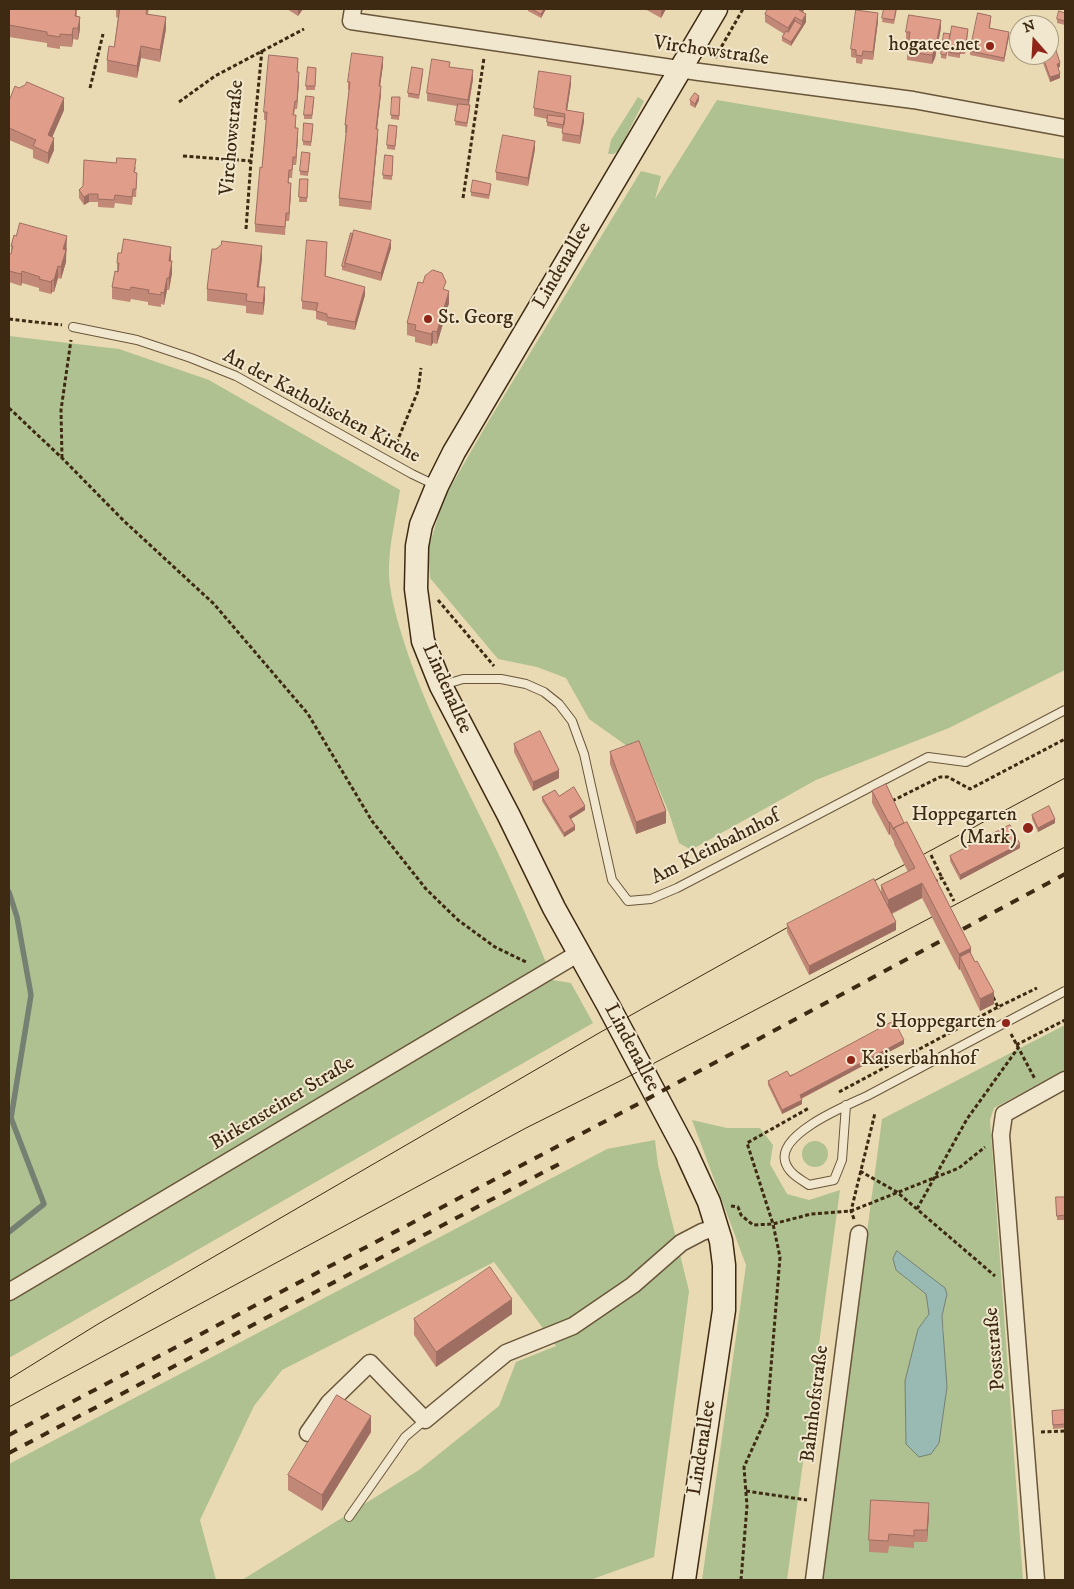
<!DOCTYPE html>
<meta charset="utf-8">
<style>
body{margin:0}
#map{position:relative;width:1074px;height:1589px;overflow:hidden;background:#e9dab3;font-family:"IM FELL DW Pica",serif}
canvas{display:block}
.frame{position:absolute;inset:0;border:10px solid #3e2a12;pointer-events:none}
.north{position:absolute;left:1009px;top:15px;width:50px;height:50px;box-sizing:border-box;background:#f1e7ce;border:1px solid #a99b83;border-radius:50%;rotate:341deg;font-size:14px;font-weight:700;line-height:20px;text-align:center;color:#3e2a12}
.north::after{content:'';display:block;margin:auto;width:18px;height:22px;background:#8f2418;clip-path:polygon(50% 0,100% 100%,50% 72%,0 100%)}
</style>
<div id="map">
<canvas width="1074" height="1589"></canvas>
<div class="frame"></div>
<div class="north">N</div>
</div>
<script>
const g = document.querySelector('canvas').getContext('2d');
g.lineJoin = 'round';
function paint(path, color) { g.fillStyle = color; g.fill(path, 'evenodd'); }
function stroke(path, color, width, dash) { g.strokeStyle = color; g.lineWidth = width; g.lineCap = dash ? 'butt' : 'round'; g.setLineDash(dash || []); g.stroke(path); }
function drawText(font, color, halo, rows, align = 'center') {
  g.font = font + ' "IM FELL DW Pica",serif'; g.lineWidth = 4; g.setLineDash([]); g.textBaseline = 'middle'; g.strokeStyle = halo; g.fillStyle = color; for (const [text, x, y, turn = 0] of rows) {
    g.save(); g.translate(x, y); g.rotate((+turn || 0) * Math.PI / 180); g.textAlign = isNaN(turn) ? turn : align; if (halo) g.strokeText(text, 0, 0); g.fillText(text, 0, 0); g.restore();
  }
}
const green = new Path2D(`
 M638 97 644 101 619 150 614 154H608L611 140Z
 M717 100 1065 159V670L949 728 816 780 691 850 679 843 669 813 639 742 627 746 589 719 566 678 537 667 498 659 430 578 428 550 443 500 488 422 641 171 661 176 655 199Z
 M9 336 119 349 209 380 400 490C396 518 388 548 389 576 391 603 401 633 409 657 428 711 452 759 477 810 505 866 530 922 553 980L571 983 593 1023 9 1358Z
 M1065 1025V1070L994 1108 990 1120 1023 1580H821L882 1119ZM897 1251 947 1294 942 1316 944 1334 918 1329 929 1314 926 1294 896 1270Z
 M692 1120 727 1128H760L773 1145 770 1164 787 1194 809 1200 840 1190 787 1580H702L746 1265Z
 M655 1140 658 1165 689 1291 654 1557 590 1580H242L419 1470 499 1406 516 1362 556 1346 494 1262 282 1370 254 1406 200 1520 216 1580H9V1464L607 1149Z
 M802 1154a13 13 0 1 1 26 0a13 13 0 1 1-26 0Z`);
const water = new Path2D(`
 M897 1251 945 1288 947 1294 942 1316 947 1387 939 1443 931 1454 919 1457 906 1444 905 1381 918 1329 929 1314 926 1294 896 1270 893 1259Z`);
const stream = new Path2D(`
 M9 892 17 917 31 995 11 1118 44 1204 9 1232`);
const path = new Path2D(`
 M715 58 743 9
 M90 88 103 34
 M179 102 215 76 304 29
 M183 156 251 161
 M463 198 484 58
 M246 229 251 161 262 50
 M9 319 62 325
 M9 408 62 458 124 521 214 604 308 714 372 821 426 889 458 920 495 947 528 963
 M394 449 418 391 421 368
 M62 458 61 410 71 340
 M438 600 494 666
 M892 801 940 777H948L970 789 1065 739
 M931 855 942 878
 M934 882 942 878 954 901
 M993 997 999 1009
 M1011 1034 1035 1079
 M1016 1045 1065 1020
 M839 1092 998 1007 1037 988
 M860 1171 897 1192 995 1276
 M731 1206 738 1207 741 1215 753 1225 773 1224 811 1214 851 1211 959 1168 985 1147
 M917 1209 967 1119 1018 1048
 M854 1219 851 1211 875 1113
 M1041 1432 1065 1431
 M746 1491 807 1500
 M741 1580 747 1506 744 1467 767 1416 780 1257 773 1224 747 1143 809 1108`);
const lane = new Path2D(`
 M73 327 137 340 191 358 236 376 412 474 435 485
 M443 685 463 679H501L526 684 544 692 559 704 572 721 584 754 612 880 628 901 651 899 677 888 928 757 966 762 1065 710
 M846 1105 842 1160 834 1180 809 1185C800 1179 788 1173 785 1161 778 1133 848 1105 867 1096L1065 991
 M349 1517 405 1437 425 1420`);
const street = new Path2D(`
 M353 9 351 21 699 72 913 100 1065 128
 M9 1292 579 953
 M308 1433 329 1403 370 1363 425 1420 506 1353 573 1326 633 1285 681 1243 702 1232 717 1227
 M814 1580 859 1234
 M1036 1580 1001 1135 1004 1114 1065 1080`);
const secondary = new Path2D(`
 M684 1580 724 1310V1265L721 1241 709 1202 686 1152 608 1005 554 908 509 816 441 686 423 641 416 589 417 546 421 525 437 486 454 452 716 9`);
const tram = new Path2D(`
 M863 887 1065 778
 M9 1379 98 1324 599 1033 799 921
 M9 1407 526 1128 624 1079 1065 847`);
const rail = new Path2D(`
 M9 1435 638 1104 1065 874
 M9 1453 561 1163`);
const wall = new Path2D(`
 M77 9V17L80 29 78 40 73 39 72 47 60 46V49L47 47V43L9 37V14Z
 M116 9H149L148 14 166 29 160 62 141 58 137 78 107 72V60L114 47 118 18 116 17Z
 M287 9H303L298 16Z
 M528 9H546L541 18 528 11Z
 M645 9H666L661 18Z
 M766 9H804L803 12 806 22 791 46 782 41V37L784 34 765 22V14L767 11Z
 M884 9H897L894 24 882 22Z
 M1065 13V25L1057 23V19Z
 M991 20 990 28 1009 36 1004 62 970 55V51Z
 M878 21 873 60 863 59 862 64 856 63V58L851 57V49Z
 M941 28 935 58 932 64 907 60V52L909 40H906V32Z
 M968 33 965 54H960V58L948 56V52Z
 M950 38 946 59 941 58V54Z
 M1040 55H1049L1060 67H1058L1060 78 1050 82Z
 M383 65 380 86 381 94 377 129 378 137 371 210 339 206V198L346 133H345V125L349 90H348V82Z
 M298 66 297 72 299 80 297 109H295L294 115 296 128 298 136 296 165H293L292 178H289V183L291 192 289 221H286L285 235 255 232V224L262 168 266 120H264V112Z
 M450 67 473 79 469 105 470 109 467 127 455 125 457 106 427 101V93Z
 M316 68 315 90H306V86Z
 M423 73 419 99 408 97V93Z
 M571 84 567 110 584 121 580 144 562 141 563 129 547 126V119L534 116V108Z
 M690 100H699L695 108 690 105Z
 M9 101 64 110 52 137 54 150 48 164 33 158V150L9 140Z
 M314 101 312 119H304V115Z
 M400 101 399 120 391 119V115Z
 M313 128 311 146 303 145V141Z
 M397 130 395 150 387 149V145Z
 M535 149 528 186 496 180V172Z
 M393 156 392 180 383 179V175Z
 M310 157 308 176 300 175V171Z
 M136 167 135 172 137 181 136 197H133L132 205 115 203 114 208 98 207V202H89L84 205 79 198V190Z
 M300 179H308L307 202H299Z
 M491 188 489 199 471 196V192Z
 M351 233 391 248 381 281 342 270V266Z
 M11 246 67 248 66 252V262L61 279 58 278 54 292H52L51 294 39 291V288L22 283 21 286 9 282V253L11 254Z
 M327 250 326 276 365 295 355 330 327 325V322L316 319V311L302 309V301Z
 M262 258 259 287 265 299 263 315 246 313V306L207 301V289Z
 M171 259 172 273 169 290H167L164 305 161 304V307L148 305V302L131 299 130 302 112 299V287L117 271V263Z
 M446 290 449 303 437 344 433 343 431 346 415 342V337L407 335V323Z
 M514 744 559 778 533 791 514 752Z
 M610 752 666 823 636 834 610 764Z
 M872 791 904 823 971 954 994 1004 980 1011 960 969 959 970 922 898 892 914 896 930 809 975 787 932V924L881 893V885L908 872 894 844V842L890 834 889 835 872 803Z
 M559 796 585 810 571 819 575 830 564 837 542 801V797Z
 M1032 815 1055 823 1038 832 1032 819Z
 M1020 848 960 880 950 861V856Z
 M904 1044 801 1099 802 1104 782 1114 768 1085V1081Z
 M1056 1197H1065V1220H1057Z
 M512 1314 436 1367 414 1335V1319Z
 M1065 1410V1428L1053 1429 1052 1415Z
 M371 1432 322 1511 288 1490V1475Z
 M929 1515 927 1542H914V1548L889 1546 888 1553 869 1552V1540Z`);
const shadedWall = new Path2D(`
 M298 9H303L298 16Z
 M544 9H546L541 18V14Z
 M661 9H666L661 18Z
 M800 9H804V10L799 18Z
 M878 13V21L873 60V52Z
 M806 14V22L791 46V42L802 25V21Z
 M80 17V29L78 40V28Z
 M166 17V29L160 62V50Z
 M795 17V25L788 36V28Z
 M941 20V28L935 58 932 64V55Z
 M73 28V39L72 47V35Z
 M1009 32V36L1004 62V58Z
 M141 46V58L137 78V66Z
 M383 57V65L379 94V86Z
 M1060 63V67L1057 68V64Z
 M473 70V79L468 108V100Z
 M299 72V80L297 109V101Z
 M1060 74V78L1050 82V77Z
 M571 76V84L566 118V110Z
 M381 86V94L376 137V129Z
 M699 96V100L695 108V104Z
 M64 98V110L48 147V135Z
 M584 113V121L580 144V136Z
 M298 128V136L296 165V157Z
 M378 129V137L371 210V202Z
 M54 138V150L48 164V153Z
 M535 141V149L528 186V178Z
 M291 183V192L289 221V213Z
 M89 194V202L84 205V197Z
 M67 236 66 262 61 279V267L63 249Z
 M391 240V248L381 281V273Z
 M262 246V258L257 299V287Z
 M171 247V259L169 273V261Z
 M172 261V273L169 290V278Z
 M58 266V278L54 292V280Z
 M22 271V283L21 286V274Z
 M167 278V290L164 305V293Z
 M52 280V292L51 294V282Z
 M265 287V299L263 315V303Z
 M365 287V295L355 330V322Z
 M449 291V303L437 344V332Z
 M433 331V343L431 346V334Z
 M559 770V778L533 791V782Z
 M585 806V810L569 820V816Z
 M666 811V823L636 834V822Z
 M1055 819V823L1038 832V828Z
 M890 822V834L889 835V823Z
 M575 826V830L564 837V833Z
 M1020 844V848L960 880V875Z
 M922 883V898L888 915V900Z
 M896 922V930L809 975V966Z
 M971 948V964L960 957V969L959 970V954Z
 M994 992V1004L980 1011V999Z
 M904 1040V1044L800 1099V1095Z
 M802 1100V1104L782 1114V1110Z
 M512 1299V1314L436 1367V1352Z
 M371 1416V1432L322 1511V1495Z
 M929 1503V1515L927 1542V1530Z`);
const building = new Path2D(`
 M10 9H76L75 16 80 17 78 28H73L72 35 60 34V37L47 35V32L9 25Z
 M120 9H147L146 14 166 17 160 50 141 46 137 66 107 60 109 46 114 47Z
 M532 9H544L541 14Z
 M768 9H800L799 10 806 14 802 21 795 17 788 28 765 14Z
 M884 9H896L894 20 882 18Z
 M856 10 878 13 873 52 863 51 862 56 856 55V50L851 49Z
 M1059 11 1065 13V21L1057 19Z
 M978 13 991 16 989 28 1009 32 1004 58 970 51Z
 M909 15 941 20 935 50 932 55 907 52 910 32H906Z
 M795 21 802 25 791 42 782 37 786 31 788 32Z
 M952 26 968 29 965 50H960V54L948 52Z
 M944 33 950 34 946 55 941 54Z
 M1055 47 1060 63 1057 64 1060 74 1050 77 1042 55H1049V49Z
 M352 53 383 57 379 86H381L376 129H378L371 202 339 198 347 125H345L350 82H348Z
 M269 55 298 58 297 72H299L297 101H295L293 115H296L295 128H298L296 157H293L292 170H289L288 183H291L289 213H286L285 227 255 224 260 167 262 168 267 112H264Z
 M432 59 450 62 449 67 473 70 468 100 427 93Z
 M308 67 316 68 315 86H306Z
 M412 67 423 69 419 95 408 93Z
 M539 71 571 76 566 110 584 113 580 136 562 133 565 114 534 108Z
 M27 82 64 98 48 135 54 138 48 153 33 146 36 140 9 128V101L15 86 19 88 25 85Z
 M695 93 699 96 695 104 690 100Z
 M306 96 314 97 312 115H304Z
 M392 97H400L399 116 391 115Z
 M458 104 470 105 467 123 455 121Z
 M548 115 565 117 564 125 547 122Z
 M304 123 313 124 311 142 303 141Z
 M389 125 397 126 395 146 387 145Z
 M503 135 535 141 528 178 496 172Z
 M302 152 310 153 308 172 300 171Z
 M385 155 393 156 392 176 383 175Z
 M117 158 136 159 134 172 137 173 136 189H133L132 197 115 195 114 200 98 199V194H89L84 197 79 190 83 186 84 160 116 163Z
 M300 179H308L307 198 299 197Z
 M473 180 491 184 489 195 471 192Z
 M20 223 67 236 63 249 66 250 61 267 58 266 54 280H52L51 282 39 279 40 277 22 271 21 274 9 271V253L11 254 13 246H11L14 235 16 236Z
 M354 230 391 240 381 273 345 263Z
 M351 233 353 234 345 263V267L342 266Z
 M124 239 171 247 169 261H172L169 278H167L164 293 161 292V295L148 293 149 290 131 287 130 290 112 287 115 271 118 272 119 263H117L118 253H121Z
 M307 240 327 242 325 276 365 287 355 322 327 317V314L316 311 318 303 302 301Z
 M222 241 262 246 257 287H265L263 303 246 301 247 294 207 289 212 249H216L221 245Z
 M433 270 442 273 446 282 443 289 449 291 437 332 433 331 431 334 415 330 416 325 407 323 418 282 423 283 425 276Z
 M540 731 559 770 533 782 514 744Z
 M639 741 666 811 636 822 610 752Z
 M886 784 904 823 894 828V830L890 822 889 823 872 791Z
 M574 787 585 806 569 816 575 826 564 833 542 797 555 790 559 796Z
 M1049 806 1055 819 1038 828 1032 815Z
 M907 822 971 948 959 954 922 883 888 900 881 885 915 868 894 828Z
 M1010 825 1020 844 960 875 950 856Z
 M874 879 896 922 809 966 787 924Z
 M970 952 975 962 977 961 994 992 980 999 960 957Z
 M894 1021 904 1040 800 1095 802 1100 782 1110 768 1081 787 1071 790 1076Z
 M1056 1197H1065V1215L1057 1216Z
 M490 1267 512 1299 436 1352 414 1319Z
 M337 1395 371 1416 322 1495 288 1475Z
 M1065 1410V1424L1053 1425 1052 1411Z
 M871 1500 929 1503 927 1530H914V1536L889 1534 888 1541 869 1540Z`);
const markers = [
 [990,46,5,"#8f2418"],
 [428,319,5,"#8f2418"],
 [1028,828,6,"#8f2418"],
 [1006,1023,5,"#8f2418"],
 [851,1060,5,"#8f2418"]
];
const poiNames = [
 ["hogatec.net",980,46],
 ["St. Georg",438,319,"left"],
 ["Hoppegarten",1017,816],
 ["(Mark)",1017,839],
 ["S Hoppegarten",996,1023],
 ["Kaiserbahnhof",861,1060,"left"]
];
const streetNames = [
 ["Virchowstraße",711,52,8],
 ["Virchowstraße",233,138,-85],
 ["Lindenallee",563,266,-60],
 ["An der Katholischen Kirche",321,407,28],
 ["Lindenallee",446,689,66],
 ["Am Kleinbahnhof",716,848,-27],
 ["Lindenallee",631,1048,62],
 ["Birkensteiner Straße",283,1104,-31],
 ["Poststraße",996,1349,-95],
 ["Bahnhofstraße",816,1404,-83],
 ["Lindenallee",703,1448,-81]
];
paint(green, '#b0c191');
paint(water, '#99bab3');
stroke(water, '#758073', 1);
stroke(stream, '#758073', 5.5);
stroke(lane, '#69563a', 10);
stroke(street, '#69563a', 19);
stroke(secondary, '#3e2a12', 25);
stroke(path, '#3e2a12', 3, [4, 2.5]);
stroke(lane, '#f1e7ce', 8);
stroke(street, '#f1e7ce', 16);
stroke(secondary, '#f1e7ce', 22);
stroke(tram, '#3e2a12', 1);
stroke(rail, '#3e2a12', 4, [9, 9]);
paint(wall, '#c18777');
paint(shadedWall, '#9d6e61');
paint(building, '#e09d8a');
stroke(building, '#9d6e61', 1);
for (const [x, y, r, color] of markers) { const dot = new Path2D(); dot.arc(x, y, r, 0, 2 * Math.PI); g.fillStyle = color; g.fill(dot); stroke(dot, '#f1e7ce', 2); }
drawText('20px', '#3e2a12', '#f1e7ce', poiNames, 'right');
drawText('20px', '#3e2a12', '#f1e7ce', streetNames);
</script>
